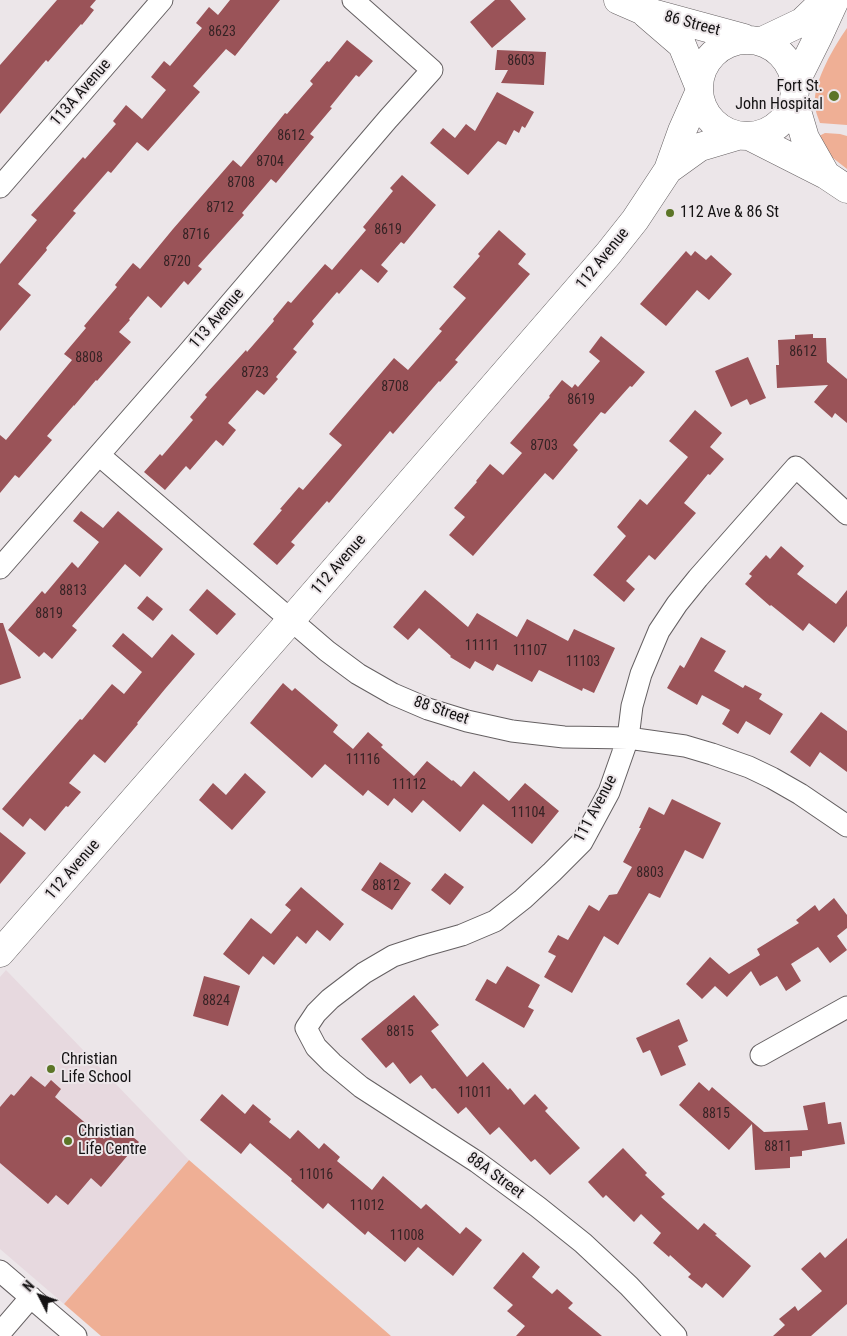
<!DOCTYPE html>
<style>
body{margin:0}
#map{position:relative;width:847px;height:1336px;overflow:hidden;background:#ece6e9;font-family:"Roboto Condensed",sans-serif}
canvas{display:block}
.north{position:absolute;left:15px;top:1271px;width:50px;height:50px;-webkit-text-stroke:4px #ece6e9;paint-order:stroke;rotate:311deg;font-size:14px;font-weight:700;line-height:20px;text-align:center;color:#151314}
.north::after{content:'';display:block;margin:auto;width:18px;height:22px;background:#151314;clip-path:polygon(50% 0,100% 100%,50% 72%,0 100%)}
</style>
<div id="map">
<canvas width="847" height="1336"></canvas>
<div class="north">N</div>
</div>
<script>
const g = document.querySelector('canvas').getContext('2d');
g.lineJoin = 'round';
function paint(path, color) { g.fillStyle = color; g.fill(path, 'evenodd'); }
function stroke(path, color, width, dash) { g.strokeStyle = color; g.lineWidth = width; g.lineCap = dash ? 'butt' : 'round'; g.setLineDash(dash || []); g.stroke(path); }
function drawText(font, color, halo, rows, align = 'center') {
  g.font = font + ' "Roboto Condensed",sans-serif'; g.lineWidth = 4; g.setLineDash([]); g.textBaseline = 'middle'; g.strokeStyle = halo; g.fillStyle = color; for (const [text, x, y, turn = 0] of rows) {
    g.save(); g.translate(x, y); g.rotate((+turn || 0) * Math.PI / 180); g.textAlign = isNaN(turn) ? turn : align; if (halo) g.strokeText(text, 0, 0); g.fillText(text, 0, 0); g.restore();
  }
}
const built = new Path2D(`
 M6 970 189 1160 64 1304 0 1249V977Z`);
const green = new Path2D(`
 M847 28V125L820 123C818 117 815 111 815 104 813 82 835 45 847 28Z
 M825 133 840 134 847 136V169L824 151 815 138Z
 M189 1160 391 1336H101L64 1304Z`);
const building = new Path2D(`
 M57 0H96L90 7 94 10 82 25 81 24 48 62 46 60 0 114V65Z
 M230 0H280L235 56 226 49 193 86 200 92 148 151 137 142 111 173 108 171 73 211 76 213 46 248 47 250 18 284 31 295 0 331V264L37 220 31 215 83 157 85 159 116 124 113 121 126 105 142 119 166 90 151 77 164 61 170 66 202 28 196 23 209 7 218 15Z
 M495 0H510L526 19 492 48 470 22Z
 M347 40 373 61 359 77 356 75 330 107 332 108 310 134 314 137 276 183 271 179 242 213 244 215 198 266 202 269 188 285 184 281 161 308 148 296 129 319 130 320 119 332 131 342 97 381 96 380 74 406V405L47 436 52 440 19 478 15 475 0 493V435L6 440 72 360 64 354 86 328 84 326 117 287 115 285 133 263 140 269 173 229 233 160 241 167 285 113 287 114 313 84 310 81 327 61 329 62Z
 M497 50 546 52 544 85 501 83 508 70H495Z
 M497 92 534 112 525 128 522 126 519 133 514 130 506 145 498 141 468 175 430 143 443 128 455 138 466 124 475 131Z
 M402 175 436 205 404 244 401 242 381 265 388 271 378 283 361 269 339 294 337 292 312 321 314 324 293 349 297 352 276 377 278 379 264 395 257 390 228 423 236 430 223 446 216 440 190 470 186 466 165 490 144 472 160 454 162 456 193 420 190 417 207 397 205 395 246 350 247 352 274 321 273 319 288 301 291 303 325 264 332 270 366 230 363 227 393 191 390 188Z
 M499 230 526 254 518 264 530 274 455 360 458 362 440 382 439 381 393 434 390 431 329 503 327 501 291 542 295 545 277 565 253 544 282 510 280 509 299 487 303 490 342 445 329 434 394 358 408 370 442 331 439 329 466 298 453 287 480 256 478 254Z
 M686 251 691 256 695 251 706 260 711 255 732 274 709 300 697 290 666 326 640 304Z
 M813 334V338H826L827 362 847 379V423L835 413 832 418 814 402 828 385 777 388 776 365H779L778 340 795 339V335Z
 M601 336 645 372 632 387 630 386 605 414 601 412 573 445 578 450 553 480 545 473 473 556 449 535 465 517 454 508 477 482 476 481 490 464 503 475 522 453 510 443 550 397 549 396 562 380 572 388 575 384 578 387 600 361 589 352Z
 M748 357 766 398 750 405 747 399 731 407 715 371Z
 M695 410 722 433 710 447 724 459 710 475 708 474 684 503 696 513 655 560 649 555 626 581 635 589 624 602 593 575 626 536 617 527 640 499 647 505 688 457 669 441Z
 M81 511 103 528 118 511 163 549 140 577 125 564 72 626 77 630 52 659 44 652 39 657 8 630 42 591 45 594 72 562 78 568 99 542 73 521Z
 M781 546 804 566 797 574 836 604 847 590V626L834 643 809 623 803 631 771 605 770 606 745 584 752 576 749 574 766 555 770 559Z
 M207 589 236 614 217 635 189 610Z
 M425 590 468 627 477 613 517 637 527 619 568 641 574 629 615 648 594 693 583 688 582 691 539 670 532 682 497 664 493 671 475 661 470 669 450 657 451 656 419 628 408 640 393 627Z
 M147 596 163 609 153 621 137 608Z
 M0 623H3L21 678 0 685Z
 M123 633 152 658 172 634 195 654 165 689 137 723 138 724 105 763 94 754 69 783 81 792 68 807 66 806 45 831 30 818 23 827 2 809 80 719 82 720 112 684 124 694 142 672 112 646Z
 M701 637 726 651 714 671 743 688 745 685 762 694 759 699 783 714 770 735 746 721 738 734 722 724 730 710 702 695 697 705 667 688 680 665 684 668Z
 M283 683 292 691 295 688 338 725 333 732 353 749 368 732 383 745 381 747 414 776 427 761 452 781 453 780 461 787 474 771 509 801 525 783 559 811 532 844 483 804 460 832 423 800 412 813 394 798 388 806 368 790 363 796 325 764 312 778 250 723Z
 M821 712 847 731V772L820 752 810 767 790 752Z
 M245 773 266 792 232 830 199 800 213 783 226 795Z
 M672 799 721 823 703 859 685 850 660 898 649 893 618 945 604 936 572 993 544 977 556 956 548 952 558 935 568 940 589 905 599 911 609 895 617 894 632 867 623 862 641 828H639L649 807 664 815Z
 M0 832 26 853 0 884Z
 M380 862 411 883 392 910 361 890Z
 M445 873 464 887 450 905 431 890Z
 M301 887 344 924 330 941 317 930 306 944 297 936 274 965 263 956 249 975 223 954 251 918 271 934 291 910 285 905Z
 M834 898 847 915V928L837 936 847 950 830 963 818 947 791 964 801 981 786 991 777 976 760 986 751 971 727 997 715 986 702 999 686 984 710 957 729 974 760 955 757 949 799 923 796 920 815 905 819 911Z
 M507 966 540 985 528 1007 534 1010 524 1028 475 1000 487 979 496 984Z
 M204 976 240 986 228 1026 193 1016Z
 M414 995 439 1025 431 1031 467 1077 483 1062 508 1090 510 1088 524 1105 535 1094 548 1108 545 1111 580 1148 550 1175 535 1159 531 1162 499 1127 490 1135 466 1107 458 1114 435 1088 432 1089 421 1075 410 1084 393 1062 386 1068 361 1039Z
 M679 1019 688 1041 678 1046 686 1065 661 1076 650 1050 643 1053 636 1038Z
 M31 1076 45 1087 51 1080 61 1089 55 1097 104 1139 117 1124 139 1142 101 1187 91 1178 68 1205 56 1195 48 1204 0 1163V1107L11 1094 14 1096Z
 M699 1082 709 1091 712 1087 764 1132 808 1130 803 1106 825 1102 828 1124 841 1122 845 1144 802 1151V1156L790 1157V1168L755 1170 752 1124 729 1150 679 1105Z
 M222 1094 245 1114 253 1104 271 1119 269 1122 290 1139 298 1130 319 1149 324 1143 340 1157 337 1161 372 1190 383 1176 421 1209 426 1204 460 1234 466 1227 482 1240 453 1276 418 1247 405 1262 368 1231 365 1235 328 1203 323 1209 291 1181 292 1179 250 1143 241 1154 200 1120Z
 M623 1148 647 1173 645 1175 665 1194 661 1197 698 1230 704 1223 717 1234 715 1235 751 1266 723 1298 706 1283 702 1288 688 1277 691 1274 670 1255 669 1257 653 1243 661 1233 641 1214 634 1222 606 1195 603 1198 588 1182Z
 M847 1238V1304L811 1336H773L785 1325 779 1319 795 1306 798 1311 822 1291 801 1269 820 1252 825 1258Z
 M523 1252 540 1267 532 1277 552 1294 557 1289 573 1303 568 1308 602 1336H516L525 1326 507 1311 513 1305 493 1288Z`);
const street = new Path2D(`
 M0 187 162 0
 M99 455 327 651 358 674 393 694 428 709 467 721 512 731 564 737 628 738 685 746 712 754 749 767 772 778 800 794 847 826
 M0 568 187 354 388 119 432 70 353 0
 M761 1055 847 1007
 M0 1271 76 1336
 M0 1333 31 1297
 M676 1336 629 1286 583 1243 538 1207 477 1162 361 1087 332 1063 316 1047 306 1028 316 1013 330 999 364 973 393 956 423 946 462 935 495 921 523 899 552 872 582 842 609 792 628 738 632 706 641 674 659 631 677 604 698 578 796 467 847 514`);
const secondary = new Path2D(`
 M618 0 641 10 744 38
 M646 14 682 45 698 84
 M699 88a48 48 0 1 1 96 0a48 48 0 1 1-96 0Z
 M762 41 802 22 825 0
 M796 81 819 35 835 0
 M794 101 805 138 826 175
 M751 137 826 175 847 189
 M668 170 700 147 737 136
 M0 953 291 620 608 254 635 220 668 170 682 131 698 95`);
const markers = [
 [834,96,6,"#5c7527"],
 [670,213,5,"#5c7527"],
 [51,1069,5,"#5c7527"],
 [68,1141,5,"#5c7527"]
];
const numberNames = [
 ["8623",222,32],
 ["8603",521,61],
 ["8612",291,136],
 ["8704",270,162],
 ["8708",241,183],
 ["8712",220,208],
 ["8619",388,230],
 ["8716",196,235],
 ["8720",177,262],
 ["8612",803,352],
 ["8808",89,358],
 ["8723",255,373],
 ["8708",395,387],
 ["8619",581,400],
 ["8703",544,446],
 ["8813",73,591],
 ["8819",49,614],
 ["11111",482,646],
 ["11107",530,651],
 ["11103",583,662],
 ["11116",363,760],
 ["11112",409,785],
 ["11104",528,813],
 ["8803",650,873],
 ["8812",386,886],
 ["8824",216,1001],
 ["8815",400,1032],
 ["11011",475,1093],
 ["8815",716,1114],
 ["8811",778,1147],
 ["11016",316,1175],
 ["11012",367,1206],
 ["11008",407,1236]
];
const streetNames = [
 ["86 Street",692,24,15],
 ["113A Avenue",81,93,-49],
 ["112 Avenue",603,259,-51],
 ["113 Avenue",217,319,-49],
 ["112 Avenue",339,565,-49],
 ["88 Street",441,711,19],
 ["111 Avenue",596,809,-62],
 ["112 Avenue",73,870,-49],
 ["88A Street",495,1176,36]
];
const poiNames = [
 ["Fort St.",823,87,"right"],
 ["John Hospital",823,105,"right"],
 ["112 Ave & 86 St",680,213],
 ["Christian",61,1060],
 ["Life School",61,1078],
 ["Christian",78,1132],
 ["Life Centre",78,1150]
];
paint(built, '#e7d9df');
paint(green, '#efaf95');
paint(building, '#9a5358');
stroke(street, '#656062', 23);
stroke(secondary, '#656062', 29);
stroke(street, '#fff', 21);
stroke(secondary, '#fff', 28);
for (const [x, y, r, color] of markers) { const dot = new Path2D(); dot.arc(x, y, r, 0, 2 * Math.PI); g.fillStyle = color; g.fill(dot); stroke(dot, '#ece6e9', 2); }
drawText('14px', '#362325', null, numberNames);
drawText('16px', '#151314', '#ece6e9', streetNames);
drawText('16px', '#151314', '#ece6e9', poiNames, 'left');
</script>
